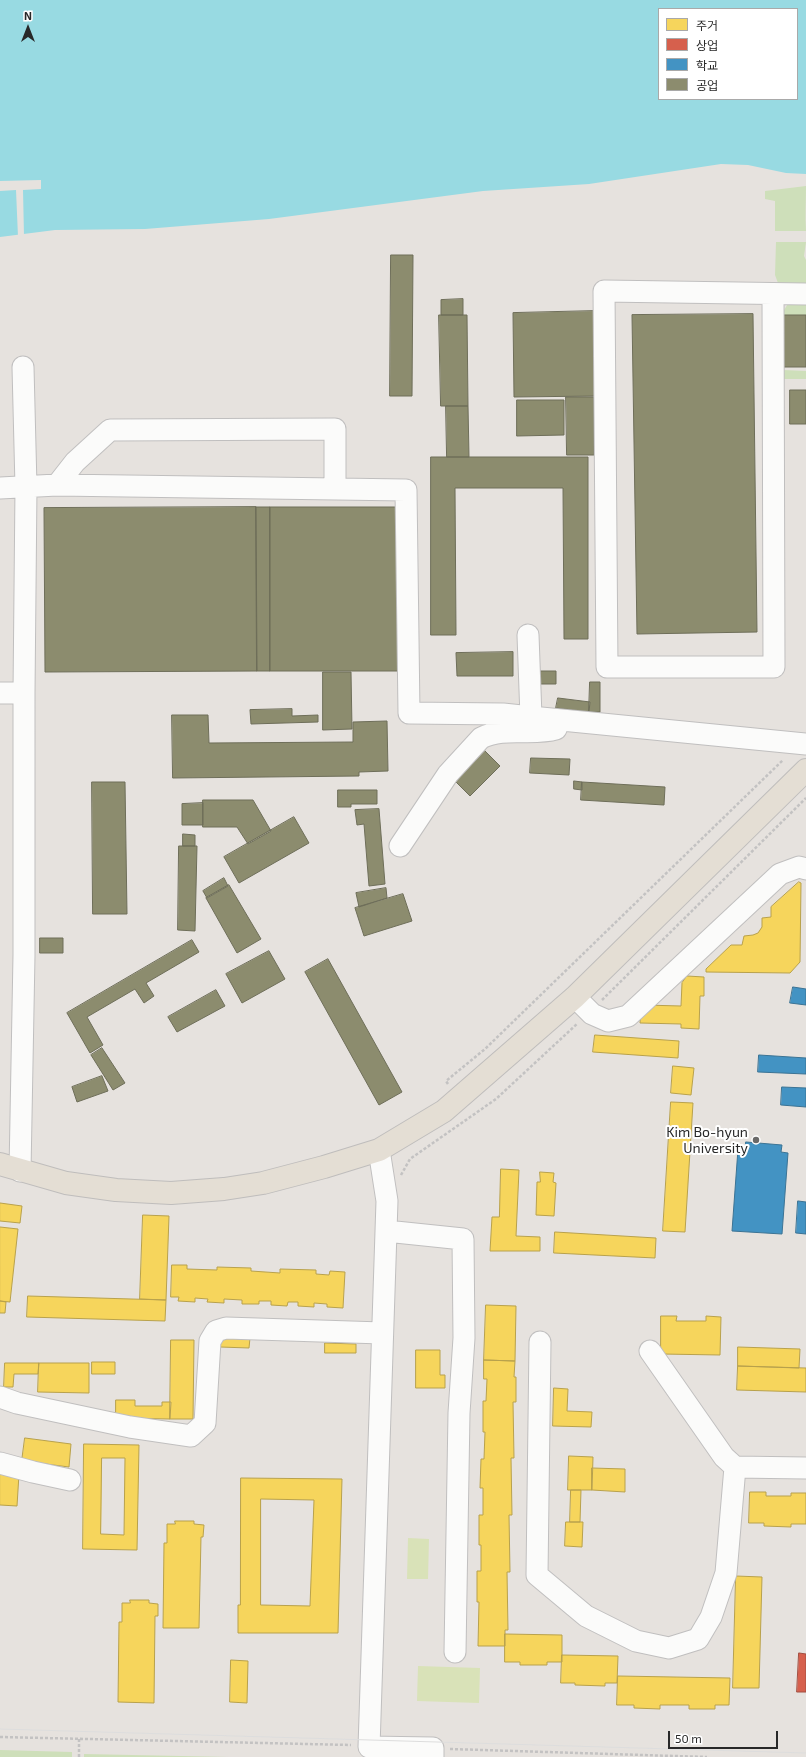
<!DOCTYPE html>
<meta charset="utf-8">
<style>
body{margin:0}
#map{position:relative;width:806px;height:1757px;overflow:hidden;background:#e6e2de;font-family:"Exo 2","Noto Sans KR",sans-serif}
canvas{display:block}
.legend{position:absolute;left:658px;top:8px;width:140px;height:92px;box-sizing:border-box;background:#fff;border:1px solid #a9a9a9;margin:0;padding:5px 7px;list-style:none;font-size:12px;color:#282828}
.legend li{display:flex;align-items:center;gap:8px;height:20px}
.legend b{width:20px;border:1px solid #a9a9a9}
.north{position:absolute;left:8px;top:8px;width:40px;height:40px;-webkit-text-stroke:3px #fff;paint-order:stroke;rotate:0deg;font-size:11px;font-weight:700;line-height:16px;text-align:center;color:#282828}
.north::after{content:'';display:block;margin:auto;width:14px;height:18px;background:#282828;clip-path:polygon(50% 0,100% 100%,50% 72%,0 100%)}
.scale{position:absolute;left:668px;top:1731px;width:110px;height:18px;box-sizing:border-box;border:2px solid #282828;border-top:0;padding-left:5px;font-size:12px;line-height:14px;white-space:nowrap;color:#282828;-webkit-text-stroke:3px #fff;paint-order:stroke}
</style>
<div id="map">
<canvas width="806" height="1757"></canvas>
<ul class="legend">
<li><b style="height:11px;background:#f6d55c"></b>주거</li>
<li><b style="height:11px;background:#d6604d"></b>상업</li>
<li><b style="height:11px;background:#4393c3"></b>학교</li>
<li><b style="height:11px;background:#8c8c6e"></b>공업</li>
</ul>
<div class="north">N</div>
<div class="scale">50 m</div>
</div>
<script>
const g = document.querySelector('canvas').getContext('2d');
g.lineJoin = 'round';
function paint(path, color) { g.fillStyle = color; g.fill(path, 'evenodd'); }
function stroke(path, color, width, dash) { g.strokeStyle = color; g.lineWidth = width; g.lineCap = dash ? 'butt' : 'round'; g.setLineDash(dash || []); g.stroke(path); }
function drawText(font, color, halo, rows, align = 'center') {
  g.font = font + ' "Exo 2",sans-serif'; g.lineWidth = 4; g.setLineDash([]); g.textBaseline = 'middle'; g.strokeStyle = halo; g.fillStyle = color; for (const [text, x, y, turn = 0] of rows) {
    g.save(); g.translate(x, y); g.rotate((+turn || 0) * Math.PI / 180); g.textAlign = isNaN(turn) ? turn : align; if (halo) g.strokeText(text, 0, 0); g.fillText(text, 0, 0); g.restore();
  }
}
const green = new Path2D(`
 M806 186C806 202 805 216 806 231H775V201L765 199V191Z
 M776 242H806L804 256 806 260V287L778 283 775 275Z
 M806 299V315H783V370L806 371V379H779L781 315 789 302Z
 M0 1750 72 1752V1757H0Z
 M84 1754 229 1757H84Z`);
const pitch = new Path2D(`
 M408 1538 429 1539 428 1579H407Z
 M418 1666 480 1668 479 1703 417 1701Z`);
const water = new Path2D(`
 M0 0H806V174L786 173 748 165 721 164 589 184 483 191 269 219 145 229 55 230 0 237ZM659 9H797V99H659Z`);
const pier = new Path2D(`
 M41 180V189L23 190 24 236 18 237 16 190 0 191V181Z`);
const homes = new Path2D(`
 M799 882 801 883 800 962 790 973 706 972V969L731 945H742L744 936 753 935 758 933 762 927V918L771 917V907Z
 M687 976 704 977V996H700L699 1029 681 1028V1024L640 1023 641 1008 644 1005 681 1006 682 983Z
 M595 1035 679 1041 678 1058 593 1052Z
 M673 1066 694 1068 691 1095 671 1093Z
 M671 1102 693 1103 685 1232 663 1231Z
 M501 1169 519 1170 516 1236 540 1237V1251H490L492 1217H499Z
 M540 1172 554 1173 553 1182 556 1183 554 1216 536 1215 537 1182H540Z
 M0 1203 22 1206 20 1223 0 1221Z
 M143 1215 169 1216 166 1300 140 1299Z
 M0 1227 18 1229 10 1302 0 1301Z
 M555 1232 656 1238 655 1258 554 1253Z
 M172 1265H187V1269L217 1270V1267L251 1268V1271L280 1273V1269L316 1270V1274L329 1275 330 1271 345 1272 343 1308 327 1307V1304L314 1303V1307L298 1306V1302H288L287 1306 271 1305V1301H259V1304H242V1300L224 1299V1303L207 1302 208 1299 195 1298V1302L178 1301 179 1297H171Z
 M28 1296 166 1300 165 1321 27 1317Z
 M0 1301 6 1302 5 1313H0Z
 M486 1305 516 1306 515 1361 484 1360Z
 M661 1316H677L676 1321H706V1316L721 1317 720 1355 661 1354Z
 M220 1338H250L249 1348 220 1347Z
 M171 1340H194L193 1419H170Z
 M325 1343 356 1344V1353H325Z
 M738 1347 800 1349 799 1368 738 1366Z
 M416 1350H440V1375H445V1388H416Z
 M484 1360 515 1361 514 1377H516V1402H513L514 1458H511L512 1515H509L510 1572H507L508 1630H505V1646H478L479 1602H477V1571H481V1545H479V1515H483V1488H480L481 1459H484L485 1432H483V1401H486L487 1379H484Z
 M92 1362H115V1374H92Z
 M5 1363H39L38 1374H14L13 1387H4Z
 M39 1363H89V1393L38 1392Z
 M738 1366 806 1368V1392L737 1390Z
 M554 1388 568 1389 567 1411 592 1412 591 1427 553 1426Z
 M116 1400H135V1406H162V1402H171L170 1419 116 1418Z
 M25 1438 71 1444 69 1467 22 1461Z
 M84 1444 139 1445 137 1550 83 1549ZM102 1458H125L124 1535 101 1534Z
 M569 1456 593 1457 592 1490H568Z
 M592 1468 625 1469V1492L592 1490Z
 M0 1473 19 1474 17 1506 0 1505Z
 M241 1478 342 1479 338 1633H238V1605H240ZM261 1499 314 1500 310 1606 261 1605Z
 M571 1490H581L580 1522H570Z
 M750 1492H766V1496H791V1493H806V1524H791V1527L764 1526V1523H749Z
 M175 1521H194V1524L204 1525 203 1537H201L199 1628H163L164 1543H167V1524H175Z
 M566 1522H583L582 1547 565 1546Z
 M736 1576 762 1577 759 1688H733Z
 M130 1600H149V1603L158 1604V1616H155L154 1703 118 1702 119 1622H122V1603H130Z
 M505 1634 562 1635V1662H547V1665H520V1662H505Z
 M562 1655 618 1656 617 1683H605V1686L575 1685V1683H561Z
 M231 1660 248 1661 247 1703 230 1702Z
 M618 1676 730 1678 729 1705H715V1709H689V1705H660V1709L634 1708V1705H617Z`);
const shops = new Path2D(`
 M799 1653 806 1654V1692H797Z`);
const schools = new Path2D(`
 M793 987 806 989V1005L790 1003Z
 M759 1055 806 1058V1074L758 1072Z
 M782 1087 806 1088V1107L781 1105Z
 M746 1142 782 1145 781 1152 788 1153 782 1234 732 1231 738 1149H745Z
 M798 1201 806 1202V1234L796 1233Z`);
const industry = new Path2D(`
 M391 255H413L412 396H390Z
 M463 299V315H441V300Z
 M595 311 596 396 514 397 513 313Z
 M753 314 757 632 637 634 632 315Z
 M439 315H467L468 406H441Z
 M784 315H806V367H784Z
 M790 390H806V424H790Z
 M566 397H594V455H567Z
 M517 400H564V435L517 436Z
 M446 406H468L469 457H447Z
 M431 457H588V639H564L563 488H455L456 635H431Z
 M256 507 257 671 45 672 44 508Z
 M256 507H270V671H257Z
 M270 507H398V671H270Z
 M513 652V676H457L456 653Z
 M538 671H556V684H538Z
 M323 672H351L352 729 323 730Z
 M590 682H600V712H589Z
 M558 698 590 702 589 712 556 708Z
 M292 709V716L318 715V722L251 724 250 710Z
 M172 715H208L209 743 353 742V722L387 721 388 771 359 772V776L173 778Z
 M485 751 500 766 470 796 455 781Z
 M531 758 570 759 569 775 530 773Z
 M574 781 582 782V790L574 789Z
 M92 782H125L127 914H93Z
 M582 782 665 787 664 805 581 800Z
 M338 790H377V804H351V807H338Z
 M203 800H253L271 831 248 844 237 827H203Z
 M203 803V825H182V804Z
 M379 809 385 884 369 886 364 824 357 825 355 810Z
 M294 817 309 843 239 883 224 857Z
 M183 834 195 835V846H183Z
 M179 846H197L195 931 178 930Z
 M224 878 228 886 207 898 203 891Z
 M229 885 261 939 237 953 206 898Z
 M386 888 387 898 359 907 356 893Z
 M403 894 412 921 364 936 355 908Z
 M40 938H63V953H40Z
 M192 940 199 952 146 983 154 996 144 1003 135 989 87 1017 103 1045 90 1053 67 1013Z
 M269 951 285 979 242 1003 226 974Z
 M328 959 402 1092 379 1105 305 972Z
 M216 990 225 1006 177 1032 168 1017Z
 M102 1048 125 1083 113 1090 91 1055Z
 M102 1076 108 1091 77 1102 72 1087Z`);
const path = new Path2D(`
 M602 1000 806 798
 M448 1084 446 1081 485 1049 783 760
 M401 1175 410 1159 496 1099 578 1023
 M0 1737 351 1745
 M450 1749 707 1757
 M79 1757V1739`);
const minor = new Path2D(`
 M773 294 774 667H607L604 291 806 294
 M57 485 75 462 110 430 335 429V489
 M0 488 57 485 406 490 409 713 503 714 531 717
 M528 635 531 717 806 744
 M0 693H24
 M400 846 448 774 481 738C504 726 532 736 556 729
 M575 997 592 1014 608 1021 628 1016 780 874 799 867 806 869
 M379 1150 387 1201 369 1747 433 1748V1757
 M20 1171 24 955V693L26 487 23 367
 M386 1231 463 1239 464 1338 459 1413 455 1652
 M540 1342 537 1575 586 1616 636 1641 669 1648 698 1639 711 1617 726 1573 735 1467 806 1468
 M650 1351 724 1457 735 1467
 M0 1397 17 1403 130 1427 191 1436 205 1423 210 1341 216 1331 226 1328 382 1333
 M0 1463 33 1472 70 1480`);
const major = new Path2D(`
 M0 1164 66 1183 116 1190 171 1193 224 1189 263 1183 324 1167 379 1150 444 1111 575 997 806 770`);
const tram = new Path2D(`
 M0 1729 806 1753`);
const markers = [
 [756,1140,4,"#6a6968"]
];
const poiNames = [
 ["Kim Bo-hyun",748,1132],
 ["University",748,1148]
];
paint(green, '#cedfba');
paint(pitch, '#d9e2b8');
paint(water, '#98dae2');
paint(pier, '#e6e2de');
paint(homes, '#f6d55c');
stroke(homes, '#b8a14c', 1);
paint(shops, '#d6604d');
stroke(shops, '#a24f42', 1);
paint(schools, '#4393c3');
stroke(schools, '#3b7394', 1);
paint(industry, '#8c8c6e');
stroke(industry, '#6e6e59', 1);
stroke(minor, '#c0bfbf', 23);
stroke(major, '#bfbdbc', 24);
stroke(path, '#c3c2c2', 2.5, [3, 2]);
stroke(minor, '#fbfbfa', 21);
stroke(major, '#e4ded4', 22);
stroke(tram, '#ddd', 1);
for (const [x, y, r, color] of markers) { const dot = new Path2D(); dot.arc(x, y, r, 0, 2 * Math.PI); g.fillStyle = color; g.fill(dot); stroke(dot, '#fff', 1.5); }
drawText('14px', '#282828', '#fff', poiNames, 'right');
</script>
